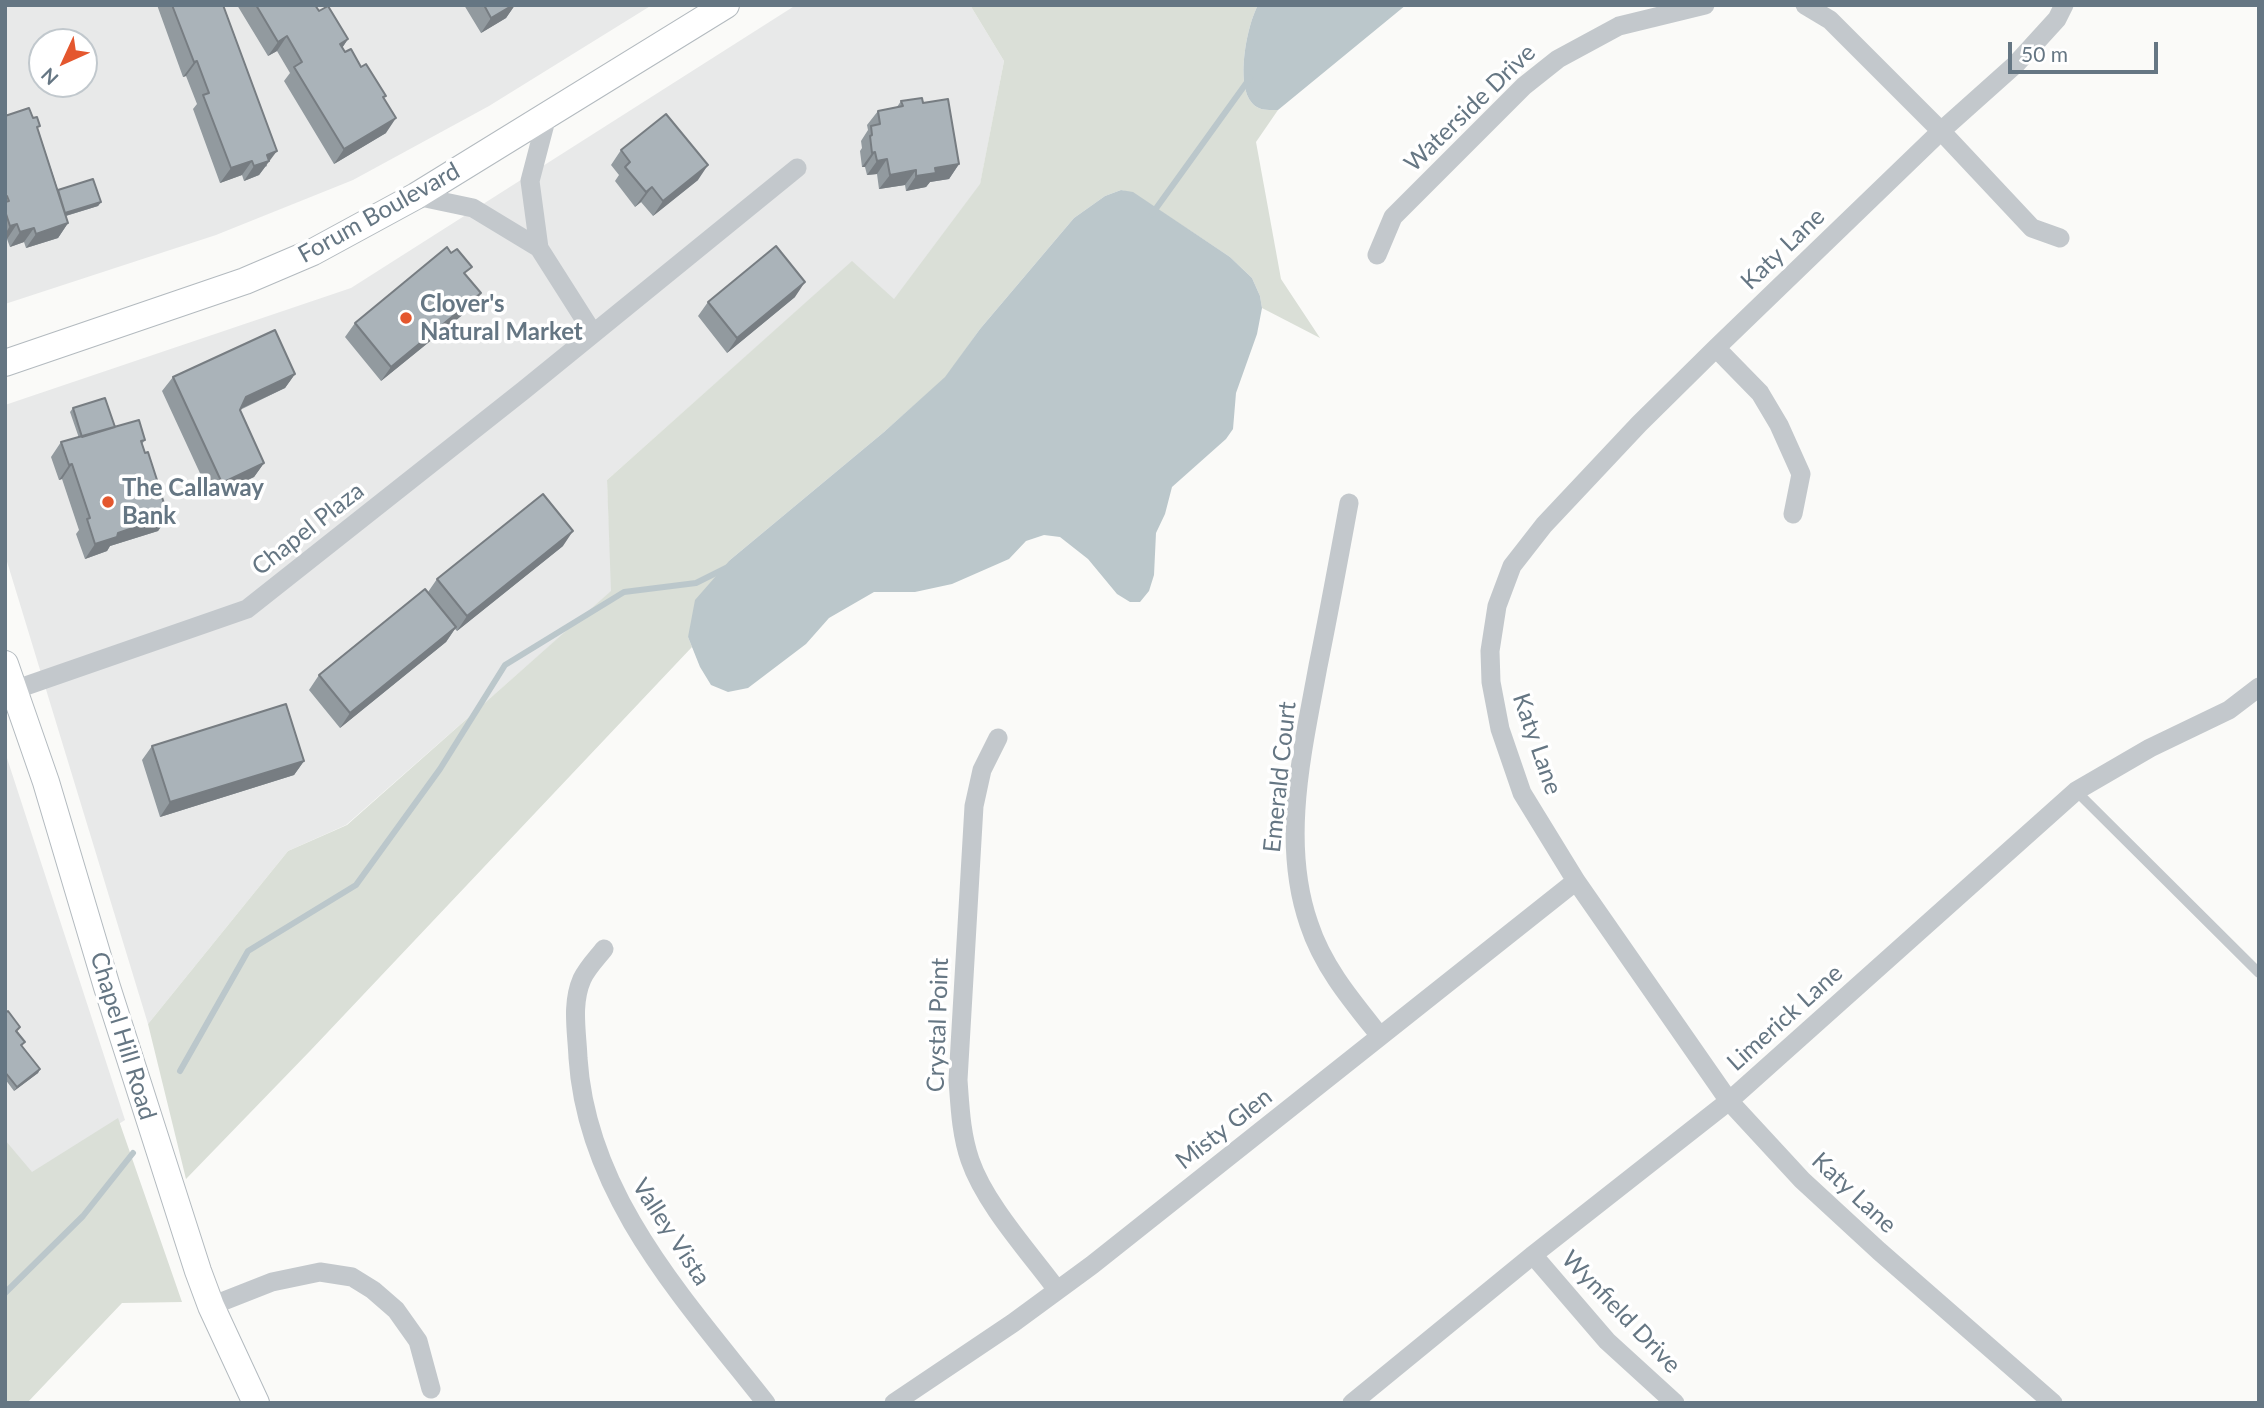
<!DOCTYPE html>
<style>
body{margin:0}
#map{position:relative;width:2264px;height:1408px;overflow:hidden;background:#fafaf8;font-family:Lato,sans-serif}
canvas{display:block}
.frame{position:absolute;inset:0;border:7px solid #657683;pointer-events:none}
.north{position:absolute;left:28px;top:28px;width:70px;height:70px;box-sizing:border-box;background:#fff;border:2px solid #c1c8cd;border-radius:50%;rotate:225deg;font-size:19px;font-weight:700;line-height:28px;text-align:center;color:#657683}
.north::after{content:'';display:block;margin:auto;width:24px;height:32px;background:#e4572e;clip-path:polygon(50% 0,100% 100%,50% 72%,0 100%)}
.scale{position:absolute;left:2008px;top:42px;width:150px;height:32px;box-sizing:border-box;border:4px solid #657683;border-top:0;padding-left:9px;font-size:21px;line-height:24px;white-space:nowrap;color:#657683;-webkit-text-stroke:5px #fff;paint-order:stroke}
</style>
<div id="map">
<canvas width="2264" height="1408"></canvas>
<div class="frame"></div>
<div class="north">N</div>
<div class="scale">50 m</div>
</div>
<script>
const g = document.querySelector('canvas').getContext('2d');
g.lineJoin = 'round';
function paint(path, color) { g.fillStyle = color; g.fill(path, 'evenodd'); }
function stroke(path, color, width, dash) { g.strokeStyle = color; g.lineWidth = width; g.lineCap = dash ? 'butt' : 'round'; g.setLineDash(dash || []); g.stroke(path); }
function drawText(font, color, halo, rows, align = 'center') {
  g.font = font + ' Lato,sans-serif'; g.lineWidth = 7; g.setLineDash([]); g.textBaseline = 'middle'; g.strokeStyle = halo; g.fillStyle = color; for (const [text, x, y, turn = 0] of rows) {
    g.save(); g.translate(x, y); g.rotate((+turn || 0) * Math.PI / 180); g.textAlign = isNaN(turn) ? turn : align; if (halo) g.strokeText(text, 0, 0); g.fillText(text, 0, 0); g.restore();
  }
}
const built = new Path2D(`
 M5 5H652L489 106 353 180 216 235 5 304ZM42 42H84V84H42Z
 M796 5H970L1004 61 980 185 894 300 852 262 607 480 612 591 346 825 288 851 148 1024 5 555V405L351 288Z
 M5 752 125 1120 32 1179 5 1144Z`);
const green = new Path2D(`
 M970 5H1258C1247 25 1235 84 1252 103 1259 111 1268 110 1278 110L1256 142 1281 279 1320 338 1262 308 1260 296 1252 278 1230 257 1133 193 1121 190 1105 196 1074 218 980 329 946 377 884 432 730 560 688 637 692 647 310 1051 186 1179 148 1024 288 851 347 825 611 591 607 480 852 261 894 299 980 184 1004 61Z
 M118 1118 182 1302 122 1303 27 1403H5V1140L32 1172Z`);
const water = new Path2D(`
 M1258 5H1406L1278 110C1268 110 1259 111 1252 103 1235 84 1247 25 1258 5Z
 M1121 190 1133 192 1230 257 1252 278 1260 296 1262 308 1257 334 1236 393 1233 429 1226 439 1172 487 1165 514 1156 533 1154 575 1149 591 1140 602H1130L1117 594 1088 559 1060 537 1044 535 1026 541 1009 559 952 584 915 592H874L829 618 806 644 748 688 728 692 711 685 700 667 688 637 695 600 730 560 884 432 945 377 980 329 1074 218 1105 196Z`);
const stream = new Path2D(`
 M1152 214 1250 78
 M180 1071 248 951 356 885 440 769 505 665 624 592 696 583 728 567
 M5 1293 83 1216 133 1153`);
const lane = new Path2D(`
 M2076 791 2259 973`);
const street = new Path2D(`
 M1805 5 1830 20 1941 131 2032 228 2060 238
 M547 116 530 181 539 248 593 333
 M416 196 473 208 539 248
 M1377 255 1393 217 1524 86 1558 59 1619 26 1705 5
 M1716 348 1760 393 1779 425 1801 474 1793 514
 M1349 503C1339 557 1329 612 1318 666 1303 749 1280 841 1309 924 1323 967 1352 1001 1380 1036
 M14 690 247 609 524 390 797 168
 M998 738 982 770 974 806 958 1080C960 1107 961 1134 970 1160 985 1204 1029 1252 1057 1290
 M604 949C597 958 587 968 582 979 571 1004 577 1032 578 1058 587 1196 685 1300 766 1403
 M1533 1255 1607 1341 1675 1403
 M211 1306 272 1282 320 1272 352 1277 373 1290 396 1310 418 1341 431 1389
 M894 1403 1013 1323 1092 1265 1576 881
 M1352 1403 1533 1255 1729 1101 2076 791 2150 748 2229 710 2259 687
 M2053 1403 1879 1251 1802 1180 1729 1101 1576 881 1522 793 1500 729 1491 682 1490 651 1497 606 1512 566 1544 525 1639 424 1716 348 1941 131 2016 64 2057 19 2064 5`);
const secondary = new Path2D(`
 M5 363 245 281 313 252 416 196 726 5
 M5 664 46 782 107 987 198 1271 211 1306 256 1403`);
const wall = new Path2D(`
 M157 5H223L267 166 265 167 259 175 244 181 242 175 220 183 193 109 197 104 186 76 183 77Z
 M237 5H315L319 11 348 39 342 48 345 52 361 67 384 99 386 133 334 164 284 81 290 73 277 51 268 56Z
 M464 5H515L506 18 481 33Z
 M901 101 923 103 959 164 949 179 930 182 926 187 906 191 905 185 879 189 877 174 867 175 865 167H862L860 151 862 148 861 141 868 130 867 125 878 111 897 107Z
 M5 116 33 118 38 129 58 190 101 202 98 206 66 216 68 223 58 238 26 248 24 242 10 247 7 239H5Z
 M621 150 698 180 653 216 641 202 635 207 615 181 619 175 611 165Z
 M466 275 471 308 381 381 345 337 355 323Z
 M795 297 727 353 698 316 708 302Z
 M295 374 285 388 240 410 264 463 254 477 211 497 162 391 173 377Z
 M73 408 145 440 142 444 158 495 168 516 158 531 110 546 107 551 85 559 76 534 79 530 62 479 59 480 51 457 61 442 79 438 70 412Z
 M563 546 457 631 455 629 446 642 340 728 309 690 319 675 428 592 437 579Z
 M152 746 304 761 294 775 160 817 142 760Z
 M5 1013 25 1042 22 1046 40 1069 38 1073 14 1091 5 1079Z`);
const shadedWall = new Path2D(`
 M513 5H515L506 18 481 33 491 18Z
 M287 36 277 51 268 56 278 42Z
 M348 39 338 54 340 44Z
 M197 61 186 76 183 77 194 62Z
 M396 118 386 133 334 164 344 149Z
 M277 151 259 175 244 181 254 166 267 155Z
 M875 152 865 167H862L872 153Z
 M887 159 877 174 867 175 877 161Z
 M252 161 242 175 220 183 231 168Z
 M959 164 949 179 930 182 926 187 906 191 916 176 935 168Z
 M708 165 698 180 653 216 663 201Z
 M916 170 905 185 879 189 890 175Z
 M652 187 641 202 635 207 646 192Z
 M101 202 98 206 52 220 55 216Z
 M68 223 58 238 26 248 36 234Z
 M17 224 7 239H5V234L10 226Z
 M34 228 24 242 10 247 20 232Z
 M805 282 795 297 727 353 737 338Z
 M481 293 471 308 381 381 391 367Z
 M295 374 285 388 236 411 246 397Z
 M264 463 254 477 211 497 222 483Z
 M72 464 62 479 59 480 69 465Z
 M168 516 158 531 110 546 107 551 85 559 95 544 118 533Z
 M573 531 563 546 457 631 467 616Z
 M456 627 446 642 340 728 350 713Z
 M304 761 294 775 160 817 170 802Z
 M40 1069 38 1073 14 1091 17 1087Z`);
const building = new Path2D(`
 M172 5H223L277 151 267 155 269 161 254 166 252 161 231 168 203 95 209 93 197 61 194 62Z
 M256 5H315L319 11 328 6 348 39 340 44 345 52 351 49 361 67 366 64 386 96 383 97 396 118 344 149 294 67 302 62 287 36 278 42Z
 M484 5H513L491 18Z
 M922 98 923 103 948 99 959 164 935 168 936 173 916 176V170L890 175 887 159 877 161 875 152 872 153 870 136 872 135 871 126 880 124 878 111 903 106 901 101Z
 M29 108 33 118 37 117 40 126 37 127 68 223 36 234 34 228 20 232 17 224 10 226 5 211V202L9 201 7 196 5 197V116Z
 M666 114 708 165 663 201 652 187 646 192 625 167 630 162 621 150Z
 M93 179 101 202 65 213 58 190Z
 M776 246 805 282 737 338 708 302Z
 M447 247 451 253 457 249 472 267 464 273 481 293 391 367 355 323Z
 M275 330 295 374 246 397 240 410 264 463 222 483 173 377Z
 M105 398 115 427 82 437 73 408Z
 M139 420 145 440 141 441 145 453 148 452 157 480 153 481 158 495 161 494 168 516 118 533 117 537 95 544 87 519 90 518 72 464 69 465 61 442Z
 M543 494 573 531 467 616 437 579Z
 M425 589 456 627 350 713 319 675Z
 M286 704 304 761 170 802 152 746Z
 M8 1011 20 1027 16 1031 25 1042 21 1045 40 1069 17 1087 5 1072V1013Z`);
const markers = [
 [406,318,7,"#e4572e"],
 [108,502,7,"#e4572e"]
];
const streetNames = [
 ["Waterside Drive",1470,108,-44],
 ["Forum Boulevard",379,213,-29],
 ["Katy Lane",1783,249,-44],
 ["Chapel Plaza",308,529,-38],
 ["Katy Lane",1537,744,71],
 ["Emerald Court",1280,777,-84],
 ["Limerick Lane",1785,1018,-42],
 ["Crystal Point",938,1025,-88],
 ["Chapel Hill Road",123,1036,73],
 ["Misty Glen",1224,1129,-38],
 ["Katy Lane",1854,1193,43],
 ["Valley Vista",671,1232,57],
 ["Wynfield Drive",1621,1312,46]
];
const poiNames = [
 ["Clover's",420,304],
 ["Natural Market",420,332],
 ["The Callaway",122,488],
 ["Bank",122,516]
];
paint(built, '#e8e9e9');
paint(green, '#dadfd7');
paint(water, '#bbc7cb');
stroke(stream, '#bbc7cb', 6);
stroke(secondary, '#b3babf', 28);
stroke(lane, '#c3c8cc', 10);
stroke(street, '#c3c8cc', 19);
stroke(secondary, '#fff', 26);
paint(wall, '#929a9f');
paint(shadedWall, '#777d82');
paint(building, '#aab3b9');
stroke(building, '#777d82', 2);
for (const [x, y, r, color] of markers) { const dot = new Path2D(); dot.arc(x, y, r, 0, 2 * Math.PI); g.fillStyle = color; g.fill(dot); stroke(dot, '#fff', 2.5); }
drawText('24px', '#657683', '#fff', streetNames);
drawText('bold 24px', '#657683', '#fff', poiNames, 'left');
</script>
